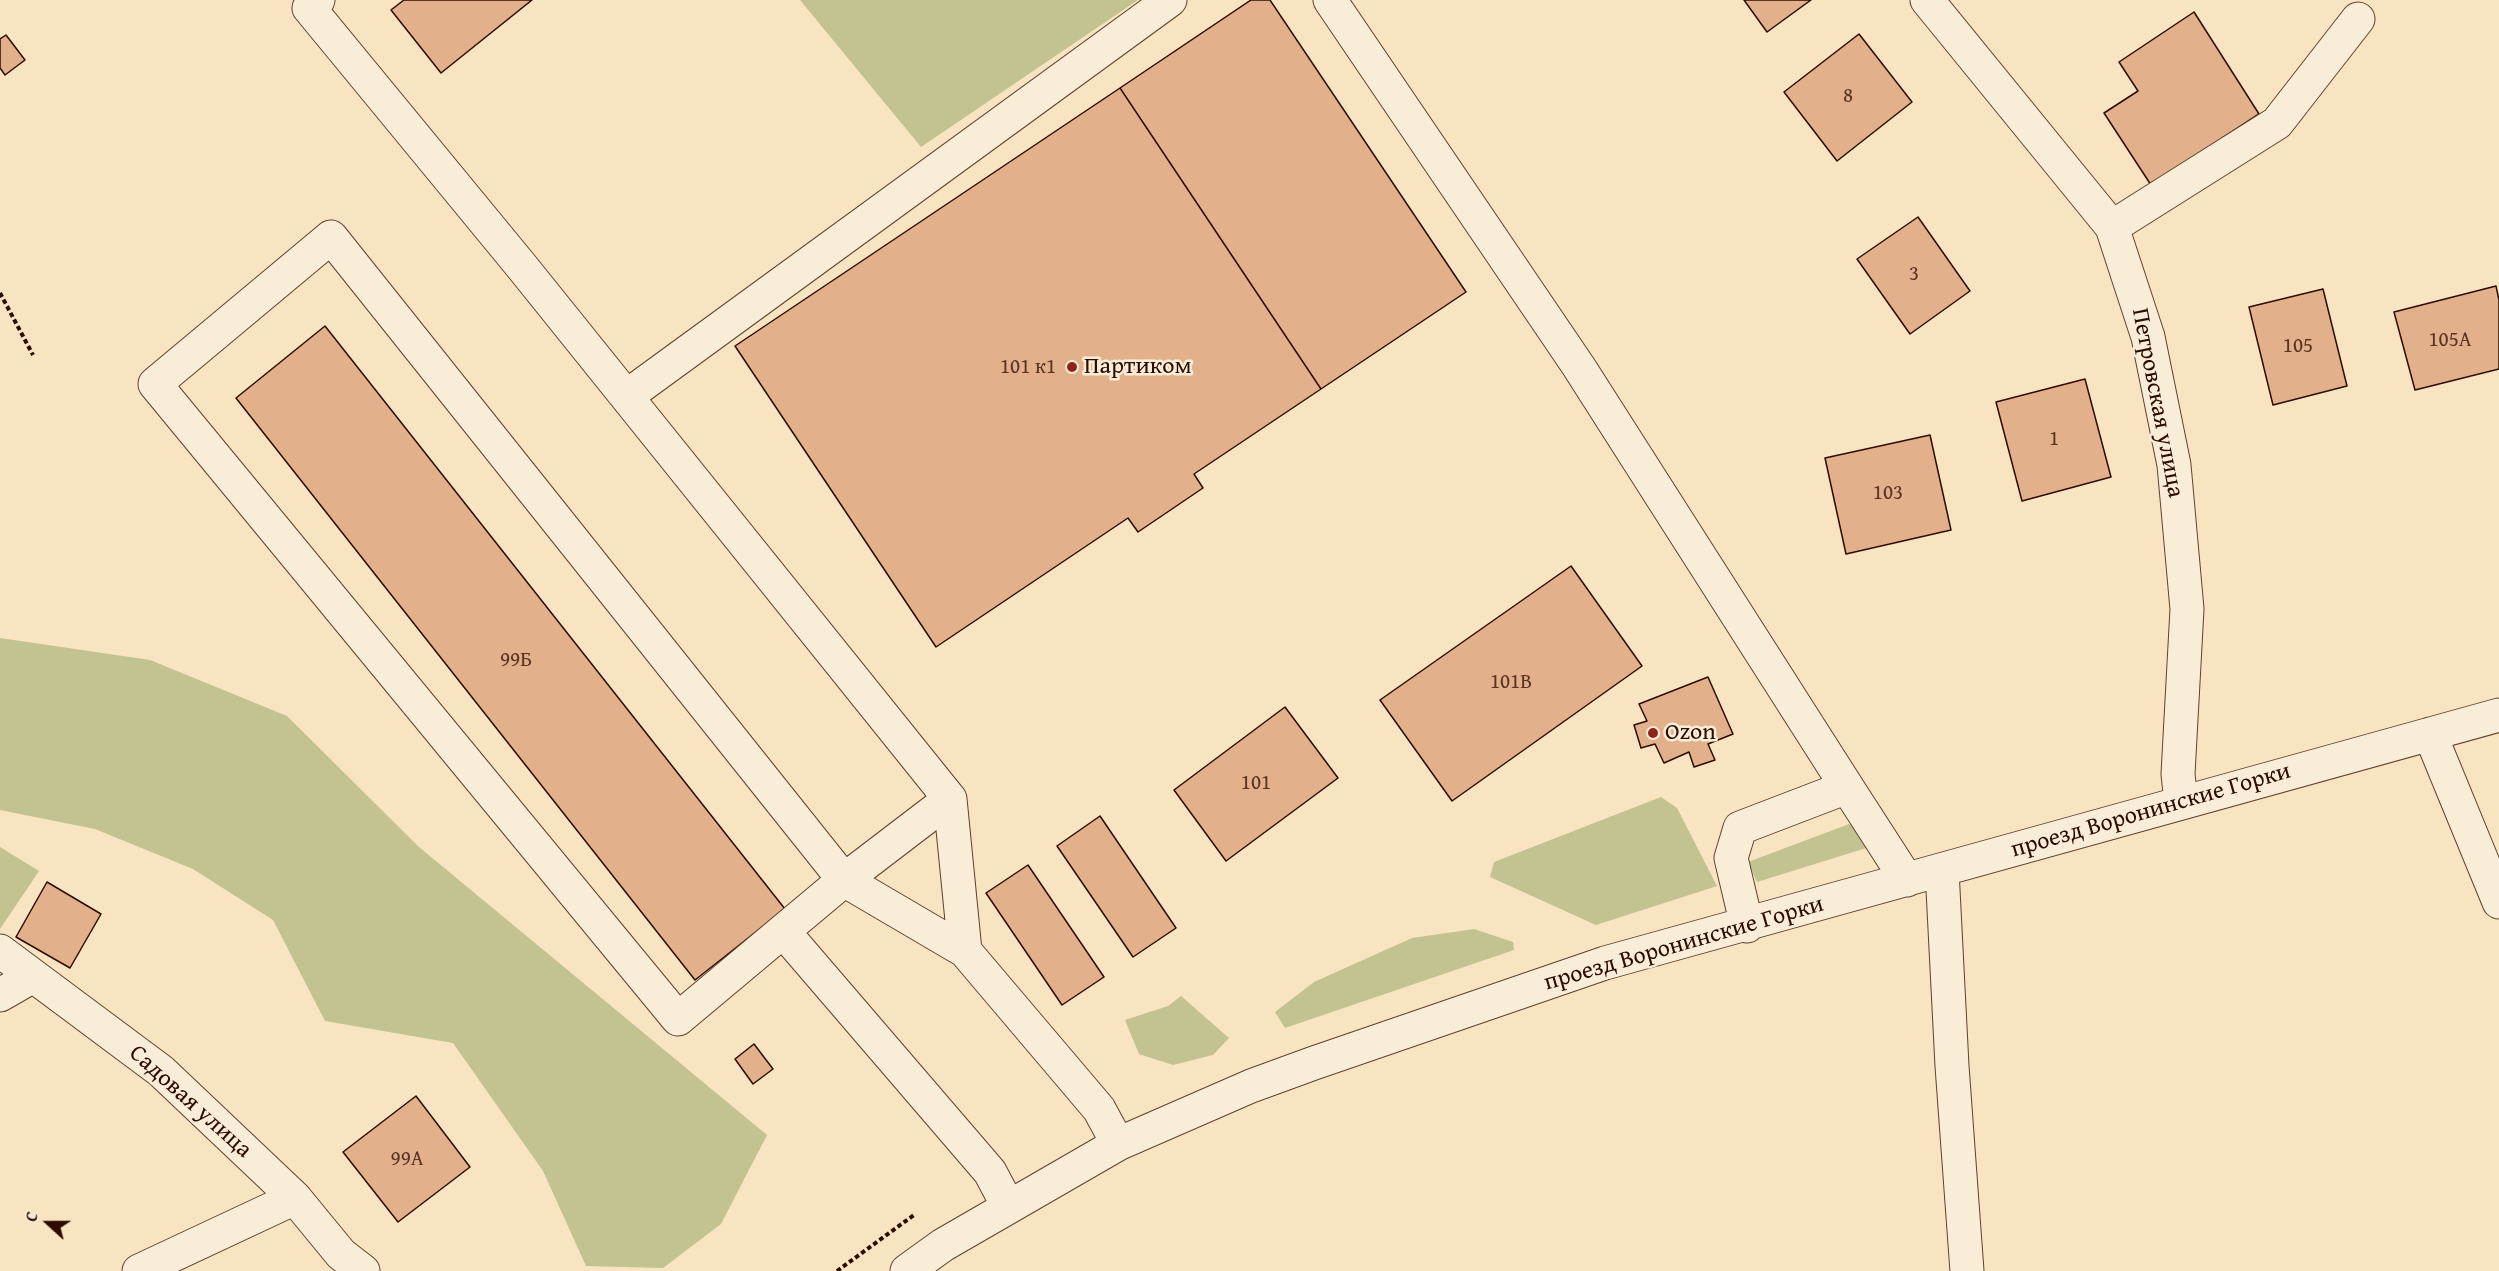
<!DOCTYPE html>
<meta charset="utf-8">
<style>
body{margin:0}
#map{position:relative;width:2499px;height:1271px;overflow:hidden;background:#f8e4c1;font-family:"Gentium Book Plus",serif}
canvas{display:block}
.north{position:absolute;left:18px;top:1193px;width:60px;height:60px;-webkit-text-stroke:4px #faedd7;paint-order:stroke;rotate:291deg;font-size:16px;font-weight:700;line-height:24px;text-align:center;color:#2c0c00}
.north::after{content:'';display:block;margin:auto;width:21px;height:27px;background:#2c0c00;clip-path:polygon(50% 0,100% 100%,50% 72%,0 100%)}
</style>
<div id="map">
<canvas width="2499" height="1271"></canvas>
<div class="north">С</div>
</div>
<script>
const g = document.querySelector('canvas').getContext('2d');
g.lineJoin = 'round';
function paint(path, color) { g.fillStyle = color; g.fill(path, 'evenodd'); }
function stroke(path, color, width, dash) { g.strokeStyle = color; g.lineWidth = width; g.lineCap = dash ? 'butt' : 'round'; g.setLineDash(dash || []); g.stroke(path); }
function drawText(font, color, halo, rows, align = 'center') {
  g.font = font + ' "Gentium Book Plus",serif'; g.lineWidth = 5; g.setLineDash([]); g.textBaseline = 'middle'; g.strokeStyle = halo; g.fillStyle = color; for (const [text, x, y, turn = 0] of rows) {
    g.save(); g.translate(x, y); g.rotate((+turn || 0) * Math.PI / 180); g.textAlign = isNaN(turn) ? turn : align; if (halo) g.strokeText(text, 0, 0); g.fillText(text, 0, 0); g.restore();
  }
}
const green = new Path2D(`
 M800 0H1138L921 147Z
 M0 638 150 660 287 716 419 847 767 1135 721 1224 663 1268 586 1266 543 1171 453 1043 325 1021 273 920 193 869 95 829 0 810Z
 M1661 797 1677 808 1717 886 1596 925 1490 877 1494 862Z
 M1857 821 1876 845 1757 882 1748 862Z
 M0 847 39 871 0 929Z
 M1474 929 1513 942 1514 950 1285 1028 1275 1012 1314 982 1412 938Z
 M1181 996 1229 1038 1213 1055 1173 1065 1139 1054 1125 1020 1168 1006Z`);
const building = new Path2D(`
 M404 0H532L441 73 391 10Z
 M1251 0H1270L1466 292 1321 389 1120 88Z
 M1744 0H1811L1767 32Z
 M2194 12 2259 114 2151 185 2104 113 2138 91 2119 62Z
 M1859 34 1912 102 1837 161 1784 92Z
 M6 35 25 60 5 75 0 68V39Z
 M1120 88 1321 389 1194 474 1203 488 1138 532 1128 518 936 647 735 346Z
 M1918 217 1970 291 1910 334 1857 259Z
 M2496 286 2499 300V369L2415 390 2394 312Z
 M2323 289 2347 386 2273 405 2249 307Z
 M325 326 785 909 695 980 236 398Z
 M2085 379 2111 477 2022 501 1996 402Z
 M1930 435 1951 530 1846 554 1825 458Z
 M1571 566 1642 666 1452 801 1380 700Z
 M1708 677 1733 734 1708 744 1715 760 1694 767 1689 752 1664 763 1655 744 1641 748 1634 725 1647 721 1639 704Z
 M1285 707 1338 778 1226 861 1174 790Z
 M1100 816 1176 928 1133 957 1057 846Z
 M1028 865 1104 977 1062 1005 986 893Z
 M47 882 101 914 70 968 16 937Z
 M754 1044 773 1069 753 1084 735 1059Z
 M416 1096 470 1167 398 1222 343 1152Z`);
const path = new Path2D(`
 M0 293 33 355
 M837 1271 914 1215`);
const minor = new Path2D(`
 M318 0 309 8 523 268 950 799 965 951
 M1330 0 1579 367 1847 787
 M1927 0 2112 227 2148 337 2174 465 2187 609 2178 774 2181 802
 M2112 227 2277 123 2358 19
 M627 396 1170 0
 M2430 734 2499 902
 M950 799 844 880 678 1019 155 384 331 237 844 880 965 951 1099 1109 1118 1144
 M1942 870 1952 1066 1967 1271
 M1747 926 1731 858 1740 828 1847 787 1907 880
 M783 931 990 1172 1008 1206
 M0 951 161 1071 295 1198 341 1254 363 1271
 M0 995 33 976
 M139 1271 295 1198
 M907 1271 943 1245 1118 1144 1251 1086 1314 1063 1605 963 2499 715`);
const markers = [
 [1072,367,6,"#8f2418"],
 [1653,733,6,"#8f2418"]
];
const numberNames = [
 ["8",1848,97],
 ["3",1914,275],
 ["105А",2450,341],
 ["105",2298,347],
 ["101 к1",1028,368],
 ["1",2054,440],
 ["103",1888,494],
 ["99Б",516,661],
 ["101В",1511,683],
 ["101",1256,784],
 ["99А",407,1160]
];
const poiNames = [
 ["Партиком",1084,367],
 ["Ozon",1665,733]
];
const streetNames = [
 ["Петровская улица",2157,403,79],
 ["проезд Воронинские Горки",2151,811,-16],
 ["проезд Воронинские Горки",1684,944,-16],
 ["Садовая улица",190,1102,42]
];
paint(green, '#c2c390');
paint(building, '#e2b08a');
stroke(building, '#2c0c00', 1.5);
stroke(minor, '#5f4230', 35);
stroke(path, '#2c0c00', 4, [4.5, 3]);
stroke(minor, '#faedd7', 33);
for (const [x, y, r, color] of markers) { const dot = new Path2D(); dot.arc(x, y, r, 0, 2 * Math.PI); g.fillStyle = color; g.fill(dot); stroke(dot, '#faedd7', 2); }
drawText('21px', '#5a3522', null, numberNames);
drawText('24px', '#2c0c00', '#faedd7', poiNames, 'left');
drawText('24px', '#2c0c00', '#faedd7', streetNames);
</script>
